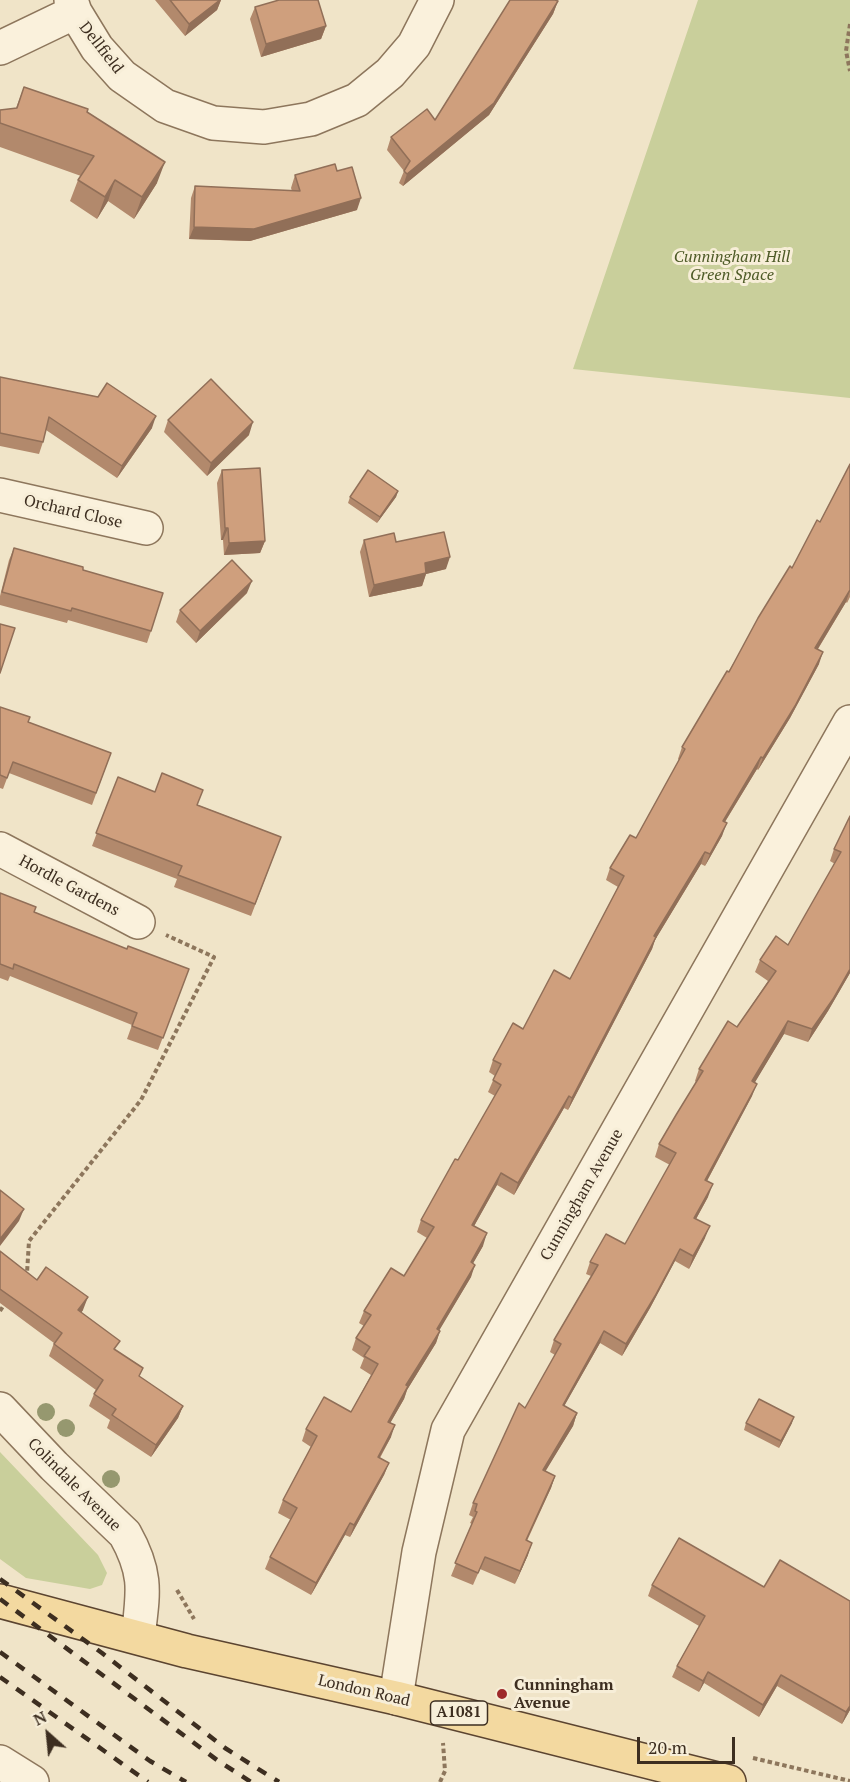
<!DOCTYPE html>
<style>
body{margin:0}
#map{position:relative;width:850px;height:1782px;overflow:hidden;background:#f0e4c8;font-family:"PT Serif",serif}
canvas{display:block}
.north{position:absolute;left:18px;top:1704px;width:60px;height:60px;-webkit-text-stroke:4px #f7eed8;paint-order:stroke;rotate:333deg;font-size:16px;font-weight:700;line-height:24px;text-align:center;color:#3d2e20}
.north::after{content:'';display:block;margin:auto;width:21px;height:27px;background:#3d2e20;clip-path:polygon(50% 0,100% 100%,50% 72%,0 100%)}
.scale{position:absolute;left:637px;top:1737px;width:98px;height:27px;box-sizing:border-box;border:3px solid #3d2e20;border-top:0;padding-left:8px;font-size:18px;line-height:21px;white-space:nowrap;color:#3d2e20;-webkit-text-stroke:4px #f7eed8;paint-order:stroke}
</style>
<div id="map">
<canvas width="850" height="1782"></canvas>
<div class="north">N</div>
<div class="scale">20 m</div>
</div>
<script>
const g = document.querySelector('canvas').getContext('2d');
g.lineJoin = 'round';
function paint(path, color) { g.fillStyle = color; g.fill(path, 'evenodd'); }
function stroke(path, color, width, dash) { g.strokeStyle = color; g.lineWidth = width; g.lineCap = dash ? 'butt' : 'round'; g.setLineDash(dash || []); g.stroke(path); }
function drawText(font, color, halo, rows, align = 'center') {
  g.font = font + ' "PT Serif",serif'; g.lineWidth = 6; g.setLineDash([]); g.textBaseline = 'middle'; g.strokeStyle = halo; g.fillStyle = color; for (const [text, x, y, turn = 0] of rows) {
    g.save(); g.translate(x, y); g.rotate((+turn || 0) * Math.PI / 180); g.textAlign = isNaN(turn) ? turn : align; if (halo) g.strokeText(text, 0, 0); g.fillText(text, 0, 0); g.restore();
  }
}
const green = new Path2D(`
 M698 0H850V398L573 369Z
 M0 1452 98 1555 107 1573 102 1585 90 1589 26 1578 0 1559Z`);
const path = new Path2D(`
 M850 24 846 51 850 71
 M24 1277 27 1273 29 1241 141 1100 214 957 166 935
 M0 1311 6 1302
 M177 1590 194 1619
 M753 1758 850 1781
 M440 1782 445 1771 443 1743`);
const minor = new Path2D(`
 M71 0 75 12 97 48 122 76 165 106 213 123 264 127 311 119 357 100 390 73 414 45 437 0
 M0 48 75 12
 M0 495 146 528
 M0 849 138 922
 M0 1409 54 1466 125 1534C148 1575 143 1593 138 1637
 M396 1698 419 1552 448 1430 850 722
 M0 1762 32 1782`);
const major = new Path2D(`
 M0 1601 187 1651 396 1698 729 1782`);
const rail = new Path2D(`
 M0 1579 102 1653 225 1748 279 1782
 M0 1599 217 1760 251 1782
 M0 1652 150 1761 186 1782
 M0 1677 148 1782`);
const trees = [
 [46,1412],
 [66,1428],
 [111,1479]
];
const wall = new Path2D(`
 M155 0H221L217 10 185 36Z
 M558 1 553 14 489 115 403 186 399 183 404 171 387 150 391 137 435 120Z
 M255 7 326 26 321 39 261 57 250 19Z
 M24 87 87 112 157 183 134 219 108 201 97 219 70 201 78 180 81 176 0 147V110L16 108Z
 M337 171 357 210 250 241 189 239 191 198 195 186 292 191 291 188 295 175Z
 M0 377 152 428 117 478 46 430 43 442 39 454 0 446Z
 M168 420 249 435 207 476 164 432Z
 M850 464V597L847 603 846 602 818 649 819 664 790 718 758 770 757 769 725 822 722 836 705 866 701 864 655 940 652 949 568 1110 564 1108 514 1195 497 1185 474 1226 483 1246 473 1263 471 1277 439 1330 440 1331 436 1343 407 1390 404 1399 390 1423 391 1437 380 1458 389 1463 384 1475 350 1537 345 1535 311 1595 265 1569 270 1557 291 1520 278 1513 283 1500 311 1447 302 1441 306 1429 351 1412 371 1375 360 1368 364 1358 352 1350 356 1338 364 1326 359 1323 364 1311 404 1276 427 1238 417 1232 421 1220 458 1160 495 1096 488 1092 495 1076 489 1072 493 1060 570 979 618 887 606 880 610 868 636 838 679 760 678 759 682 747 820 522Z
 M222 470 265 541 260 553 224 555 223 540H221L217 483Z
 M398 491 396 497 377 523 348 503 350 497Z
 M364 540 396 542 446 569 426 574 422 586 369 597 360 552Z
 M14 548 83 570 151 631 147 643 68 620 67 623 0 605V596L9 560Z
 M247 593 196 643 176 622 180 610Z
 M0 707 28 722 111 753 92 805 9 773 3 789 0 788Z
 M118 777 155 792 198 805 281 837 251 916 174 887 177 879 92 846Z
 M850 816V973L828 1011 808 1042 784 1034 754 1083 752 1096 707 1181 708 1197 696 1219 705 1238 689 1269 675 1261 650 1308 622 1356 600 1343 564 1406 577 1413 573 1426 545 1471 555 1476 551 1488 527 1541 528 1555 515 1584 480 1569 473 1585 451 1576 472 1524 470 1523 473 1517 469 1515 473 1503 555 1355 550 1352 554 1340 591 1276 586 1274 590 1262 625 1244 670 1165 655 1157 659 1144 696 1082 695 1081 699 1069 737 1027 768 981 755 972 760 960 788 945 835 864 830 861 834 849Z
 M0 893 34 912 127 949 189 969 158 1050 127 1039 132 1025 10 976 8 981 0 978Z
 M0 1251 37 1280 83 1310 81 1313 140 1377 183 1406 178 1418 151 1457 107 1428 110 1420 89 1406 94 1394 96 1390 49 1356 54 1343 0 1303Z
 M746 1423H792L779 1448 744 1430Z
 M652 1585 764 1587 850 1601V1710L842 1724 777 1686 759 1717 704 1683 699 1692 672 1677 677 1666 699 1626 648 1596Z`);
const shadedWall = new Path2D(`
 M220 0H221L217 10 185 36 189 24Z
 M558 1 553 14 489 115 403 186 407 174Z
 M326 26 321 39 261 57 266 44Z
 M165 162 157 183 134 219 142 197Z
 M115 180 108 201 97 219 105 197Z
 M361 198 357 210 250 241 189 239 194 227Z
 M156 416 152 428 117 478 122 466Z
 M253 422 249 435 207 476 211 463Z
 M398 491 396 497 377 523 380 517Z
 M225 528H228L223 540H221Z
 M265 541 260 553 224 555 229 543Z
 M450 557 446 569 426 574 422 586 369 597 374 585 425 563Z
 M252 581 247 593 196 643 200 631Z
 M850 590 846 602 811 660 815 648Z
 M823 652 819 664 790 718 758 770 763 758Z
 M761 757 757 769 718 833 723 821Z
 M727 823 722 836 705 866 710 854Z
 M705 852 701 864 655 940 652 949 568 1110 572 1098 654 936Z
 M850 969V973L828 1011 808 1042 812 1029Z
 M788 1021 784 1034 748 1094 752 1081Z
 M757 1084 752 1096 701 1192 705 1180Z
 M569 1096 564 1108 514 1195 518 1183Z
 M501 1173 497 1185 468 1237 472 1225Z
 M713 1184 708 1197 690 1230 694 1218Z
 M24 1209 19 1221 0 1246V1239Z
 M710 1226 705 1238 689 1269 693 1256Z
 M487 1233 483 1246 467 1274 471 1262Z
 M680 1249 675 1261 650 1308 622 1356 626 1344Z
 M475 1265 471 1277 433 1341 437 1329Z
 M88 1297 83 1310 74 1323 78 1310Z
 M440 1331 436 1343 407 1390 404 1399 384 1434 388 1422 406 1385Z
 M604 1331 600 1343 558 1417 563 1405Z
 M183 1406 178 1418 151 1457 156 1445Z
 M577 1413 573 1426 539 1482 543 1470Z
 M794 1417 792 1423 779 1448 781 1441Z
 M395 1425 391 1437 373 1469 378 1457Z
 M389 1463 384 1475 350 1537 354 1525Z
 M555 1476 551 1488 521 1552 526 1540Z
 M350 1523 345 1535 311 1595 316 1583Z
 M532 1543 528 1555 515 1584 520 1571Z
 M708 1672 704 1683 699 1692 703 1681Z
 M781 1675 777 1686 759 1717 763 1705Z
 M850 1706V1710L842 1724 846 1712Z`);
const building = new Path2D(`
 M170 0H220L189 24Z
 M279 0H318L326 26 266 44 255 7Z
 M510 0H555L558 1 494 103 407 174 404 171 410 161 391 137 427 109 435 120Z
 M24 87 88 109 87 112 165 162 142 197 115 180 105 197 78 180 94 156 0 123V110L17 108Z
 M335 164 337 171 352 167 361 198 254 229 194 227 195 186 300 191 295 175Z
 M0 377 98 397 107 383 156 416 122 466 49 417 43 442 0 433Z
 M211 379 253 422 211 463 168 420Z
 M850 464V590L815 648 823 652 795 706 763 758 761 757 723 821 727 823 710 854 705 852 654 936 656 937 572 1098 569 1096 518 1183 501 1173 472 1225 487 1233 471 1262 475 1265 437 1329 440 1331 406 1385 408 1386 388 1422 395 1425 378 1457 389 1463 354 1525 350 1523 316 1583 270 1557 297 1508 283 1500 317 1436 306 1429 324 1397 351 1412 378 1364 364 1356 370 1347 356 1338 371 1315 364 1311 391 1268 404 1276 434 1227 421 1220 455 1159 458 1160 501 1085 493 1080 501 1064 493 1060 513 1023 523 1029 554 970 570 979 624 876 610 868 630 835 636 838 685 749 682 747 727 671 729 672 758 618 790 566 792 568 817 520 820 522Z
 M260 468 265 541 229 543 228 528H225L222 470Z
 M368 470 398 491 380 517 350 497Z
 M444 532 450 557 425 563 426 573 374 585 364 540 394 533 396 542Z
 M14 548 83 567V570L163 593 151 631 72 608 71 611 2 592Z
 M232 560 252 581 200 631 180 610Z
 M0 624 15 628 0 673Z
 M0 707 30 717 28 722 111 753 96 793 13 762 7 778 0 775Z
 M162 773 203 790 197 805 281 837 255 904 178 875 182 866 96 833 118 777 155 792Z
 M850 816V969L833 999 812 1029 788 1021 752 1081 757 1084 705 1180 713 1184 694 1218 710 1226 693 1256 680 1249 655 1296 626 1344 604 1331 563 1405 577 1413 543 1470 555 1476 526 1540 532 1543 520 1571 485 1557 478 1573 455 1563 477 1512 475 1511 477 1504 473 1503 519 1403 525 1408 561 1344 554 1340 598 1265 590 1262 606 1234 625 1244 676 1153 659 1144 676 1115 703 1071 699 1069 728 1021 737 1027 776 971 760 960 776 936 788 945 841 852 834 849Z
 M0 893 36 907 34 912 127 949 128 946 189 969 163 1038 132 1026 137 1013 14 964 13 969 0 964Z
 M0 1190 24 1209 0 1239Z
 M0 1251 37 1280 46 1267 88 1297 78 1310 120 1341 114 1349 143 1368 139 1376 183 1406 156 1445 112 1415 116 1409 94 1394 103 1380 54 1344 62 1333 0 1289Z
 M759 1399 794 1417 781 1441 746 1423Z
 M679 1538 764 1587 780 1560 850 1601V1706L846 1712 781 1675 763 1705 708 1672 703 1681 677 1666 705 1616 652 1585Z`);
const markers = [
 [502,1694,6,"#9e2a2b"]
];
const shields = [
 [459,1713,57]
];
const shieldNames = [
 ["A1081",459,1713]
];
const streetNames = [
 ["Dellfield",101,48,52],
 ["Orchard Close",73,512,13],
 ["Hordle Gardens",69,886,28],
 ["Cunningham Avenue",582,1195,-60],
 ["Colindale Avenue",74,1485,45],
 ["London Road",364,1691,13]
];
const parkNames = [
 ["Cunningham Hill",732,257],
 ["Green Space",732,275]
];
const poiNames = [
 ["Cunningham",514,1685],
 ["Avenue",514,1703]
];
paint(green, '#c9cf9b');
stroke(minor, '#8d765c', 36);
stroke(major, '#5b4430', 36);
stroke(path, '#8d765c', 4, [4.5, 3]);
stroke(minor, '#faf1dc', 33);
stroke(major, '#f3d9a0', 33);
stroke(rail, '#3d2e20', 4.5, [10, 10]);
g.fillStyle = '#96986f';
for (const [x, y] of trees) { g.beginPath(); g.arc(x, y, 9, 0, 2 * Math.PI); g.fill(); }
paint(wall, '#b2896c');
paint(shadedWall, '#916f58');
paint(building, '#cf9f7d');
stroke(building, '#916f58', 1.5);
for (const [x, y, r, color] of markers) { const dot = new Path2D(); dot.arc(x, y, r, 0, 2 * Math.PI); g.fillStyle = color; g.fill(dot); stroke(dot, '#f7eed8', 2); }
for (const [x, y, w] of shields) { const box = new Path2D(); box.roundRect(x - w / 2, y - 12, w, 24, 4.5); g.fillStyle = '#f7eed8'; g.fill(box); stroke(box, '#3d2e20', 1.5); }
drawText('bold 15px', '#3d2e20', null, shieldNames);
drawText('16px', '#3d2e20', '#f7eed8', streetNames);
drawText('italic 16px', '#4d5a26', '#f7eed8', parkNames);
drawText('bold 16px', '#3d2e20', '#f7eed8', poiNames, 'left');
</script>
